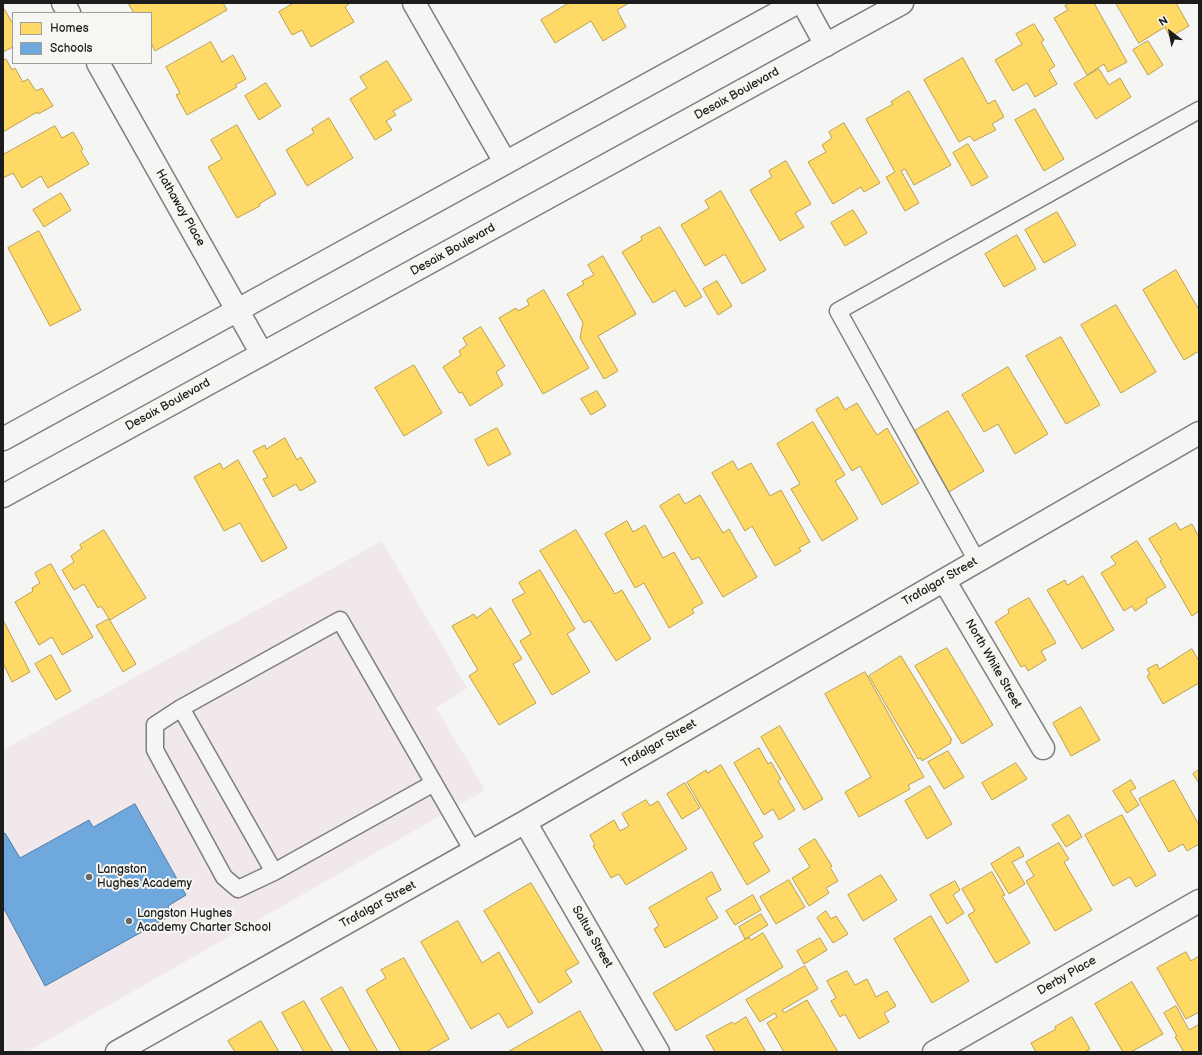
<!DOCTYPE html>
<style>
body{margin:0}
#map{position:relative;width:1202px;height:1055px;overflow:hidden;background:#f5f5f3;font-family:"Balsamiq Sans",sans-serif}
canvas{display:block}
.frame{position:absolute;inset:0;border:4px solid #1c1c1c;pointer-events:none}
.legend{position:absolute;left:12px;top:12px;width:140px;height:52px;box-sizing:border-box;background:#f6f6f2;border:1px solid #9f9f9c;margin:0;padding:5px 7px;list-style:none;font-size:12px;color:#1c1c1c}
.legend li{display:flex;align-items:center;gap:8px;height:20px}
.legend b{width:20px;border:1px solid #9f9f9c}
.north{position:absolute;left:1150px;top:12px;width:40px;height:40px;-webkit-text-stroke:3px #f6f6f2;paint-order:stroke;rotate:328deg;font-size:11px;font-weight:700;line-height:16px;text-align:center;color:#1c1c1c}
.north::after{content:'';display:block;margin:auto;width:14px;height:18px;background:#1c1c1c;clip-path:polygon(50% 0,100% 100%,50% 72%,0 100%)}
</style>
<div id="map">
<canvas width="1202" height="1055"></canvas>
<div class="frame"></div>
<ul class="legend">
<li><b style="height:11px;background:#ffd966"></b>Homes</li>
<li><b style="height:11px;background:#6fa8dc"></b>Schools</li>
</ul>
<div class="north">N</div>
</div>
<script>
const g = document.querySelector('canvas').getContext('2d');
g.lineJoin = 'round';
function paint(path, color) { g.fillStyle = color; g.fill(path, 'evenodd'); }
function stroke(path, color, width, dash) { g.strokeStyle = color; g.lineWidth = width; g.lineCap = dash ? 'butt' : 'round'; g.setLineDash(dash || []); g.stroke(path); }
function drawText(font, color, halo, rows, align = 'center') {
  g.font = font + ' "Balsamiq Sans",sans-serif'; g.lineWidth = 4; g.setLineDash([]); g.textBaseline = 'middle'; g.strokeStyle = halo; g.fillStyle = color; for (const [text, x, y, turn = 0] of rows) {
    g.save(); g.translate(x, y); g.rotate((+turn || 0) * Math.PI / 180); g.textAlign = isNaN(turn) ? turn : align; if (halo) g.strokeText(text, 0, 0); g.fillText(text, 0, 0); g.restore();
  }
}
const built = new Path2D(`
 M382 541 467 688 436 708 485 790 27 1052H3V750Z`);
const homes = new Path2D(`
 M133 3H223L227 10 155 51 151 43V13H134L129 5Z
 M294 3H348L349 4 345 7 354 22 311 47 302 30 292 35 279 12Z
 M569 3H629L617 10 626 27 603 41 591 21 555 43 541 20Z
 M1070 3H1094L1127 62 1108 72 1104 64 1087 75 1054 18 1068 10 1065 6Z
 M1116 3H1176L1189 26 1170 37 1165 27 1139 43Z
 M3 7 13 24V47L3 52Z
 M1034 24 1044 40 1041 42 1055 66 1049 70 1057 84 1035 97 1027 83 1013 91 995 60 1022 44 1016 34Z
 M1148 41 1163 65 1148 75 1133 50Z
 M211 42 222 62 233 55 246 79 235 85 237 87 187 115 176 95 180 93 166 67Z
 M963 58 988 104 995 100 1004 117 992 124 996 130 974 141 970 136 959 142 924 80Z
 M6 59 12 70 15 68 23 82 28 79 36 91 42 88 53 106 38 114 37 112 3 132V61Z
 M387 61 412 100 393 111 396 115 386 121 392 130 375 140 350 99 367 88 360 77Z
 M1099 69 1109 85 1120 78 1131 97 1096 119 1074 84Z
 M266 83 281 106 259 120 245 96Z
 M909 91 951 165 914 185 905 169 901 171 919 203 905 211 886 177 895 172 866 119 893 104 891 102Z
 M1035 109 1064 159 1044 171 1015 120Z
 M329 118 353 158 307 186 286 150 314 133 312 129Z
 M844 123 880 183 864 192 861 187 833 204 808 162 826 152 822 145 832 138 829 132Z
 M237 125 276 194 259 204 260 206 237 218 208 167 222 159 211 140Z
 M55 126 62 138 73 132 83 149 81 151 89 164 48 188 41 176 22 188 13 173 3 178V155Z
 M968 144 988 177 972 186 953 153Z
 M786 161 811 204 795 213 804 227 780 241 750 190 772 177 769 171Z
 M721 191 766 270 742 284 725 254 705 266 681 225 709 208 705 201Z
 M61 193 71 210 44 227 33 210Z
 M853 210 867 233 845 246 831 223Z
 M1057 212 1076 245 1044 263 1025 230Z
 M660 227 702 297 685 307 675 290 653 303 622 252 642 240 641 237Z
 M39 231 81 310 50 326 8 248Z
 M1017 235 1036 269 1004 287 985 254Z
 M603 256 636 314 598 336 618 371 604 379 580 338 583 323 567 294 584 284 582 281 594 275 588 265Z
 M1176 270 1199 310V351L1184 360 1143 290Z
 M717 281 732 306 718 315 703 289Z
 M544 290 589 368 543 394 499 318 516 308 518 311 529 305 527 300Z
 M1116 305 1156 372 1121 393 1081 325Z
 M481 327 505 366 496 372 503 385 470 406 462 392 459 393 443 367 461 355 459 351 467 345 463 338Z
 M1061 337 1100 405 1066 424 1026 356Z
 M414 365 442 413 404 436 375 388Z
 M1008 367 1048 434 1015 454 998 424 984 432 962 395Z
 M597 391 606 406 591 415 581 399Z
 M838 397 845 410 857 403 877 435 887 428 919 483 882 505 860 466 852 471 816 410Z
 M948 411 984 471 947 493 911 433Z
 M813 422 845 475 835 481 858 519 822 541 791 489 800 484 777 444Z
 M497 428 511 454 488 466 475 440Z
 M285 438 297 460 301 457 316 482 300 491 296 484 273 497 263 479 268 477 253 451 265 445 266 449Z
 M238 460 287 548 262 562 240 523 224 531 194 477 220 463 223 469Z
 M733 461 738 470 751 463 770 496 781 490 810 542 799 548 801 551 775 566 752 526 745 531 712 473Z
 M679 494 685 504 700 495 723 533 729 529 757 577 723 597 699 557 692 560 660 506Z
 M627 521 633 532 645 525 663 558 674 552 703 603 692 609 694 613 669 628 644 583 635 588 605 534Z
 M1176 523 1180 530 1192 524 1199 537V611L1192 616 1160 561 1162 560 1149 539Z
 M104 530 146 598 110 620 101 606 98 608 84 584 74 590 62 570 74 562 71 556 82 548 80 545Z
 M576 530 615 594 622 590 651 639 616 661 590 620 584 623 540 551Z
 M1137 541 1166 587 1146 599 1147 603 1135 611 1132 606 1124 611 1101 573 1116 564 1111 557Z
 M51 564 93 637 62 655 52 637 39 645 15 602 33 591 32 588 40 583 35 573Z
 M540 570 575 629 567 634 590 672 552 695 520 641 531 634 512 600 525 593 519 583Z
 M1083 576 1114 630 1082 649 1047 590 1065 580 1067 585Z
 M1029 598 1056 643 1041 651 1046 660 1028 671 1025 665 1021 667 995 622 1009 613 1008 610Z
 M491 608 522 659 513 664 536 703 499 725 469 676 478 670 452 626 474 614 476 618Z
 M109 619 136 664 123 672 96 626Z
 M3 620 30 672 12 682 3 663Z
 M947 648 993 725 962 744 915 666Z
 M1192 649 1199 661V683L1163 704 1147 676 1150 674 1147 669 1157 664 1159 669Z
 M51 655 71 691 56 700 35 664Z
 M901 656 952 740 950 741 951 743 922 761 921 758 918 759 869 676Z
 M865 672 924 777 908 785 910 789 859 817 845 792 871 777 825 694Z
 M1081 707 1100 740 1071 756 1053 723Z
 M780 726 823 799 804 810 761 737Z
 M759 748 768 764 771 762 781 779 778 781 795 810 779 820 773 809 764 815 734 763Z
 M948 751 964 777 944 789 928 762Z
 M1016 763 1027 779 992 800 982 783Z
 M721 765 763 837 753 843 770 871 747 885 687 782 706 770 707 773Z
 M1199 770V783L1193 774Z
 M1131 780 1136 788 1130 791 1139 805 1127 813 1113 791Z
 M1174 780 1199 825V844L1187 851 1183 844 1169 852 1139 799Z
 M685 783 700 808 682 819 667 794Z
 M930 786 952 824 927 839 905 801Z
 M646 800 650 806 658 801 687 849 626 885 619 874 611 878 593 846 595 845 590 835 614 820 620 831 629 826 622 814Z
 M1069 815 1082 837 1066 847 1052 825Z
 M1122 815 1156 875 1136 887 1130 877 1113 886 1085 835Z
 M815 839 832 866 830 867 838 881 826 888 829 893 809 906 792 878 810 867 799 849Z
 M1059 843 1069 859 1064 862 1092 910 1055 931 1026 881 1034 876 1026 862Z
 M1019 847 1024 856 1012 862 1025 884 1009 894 991 864Z
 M712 872 721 890 706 898 718 918 665 948 654 929 659 926 649 908Z
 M992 872 1005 895 1002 896 1030 943 996 963 968 915 975 911 962 889Z
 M881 875 897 900 863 921 848 895Z
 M789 880 805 907 776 924 760 897Z
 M955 881 960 890 953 895 964 913 947 924 930 895Z
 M531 883 579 963 565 971 572 982 539 1003 484 911Z
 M753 895 761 910 735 925 726 911Z
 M826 911 831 919 836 916 848 934 833 943 817 918Z
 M761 914 768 925 745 939 739 927Z
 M931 916 969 981 932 1003 894 939Z
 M458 921 482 963 499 952 533 1013 508 1028 499 1013 471 1029 421 942Z
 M763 933 783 967 676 1031 653 993 749 937 751 940Z
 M820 938 827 950 804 964 797 951Z
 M1186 952 1191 961 1199 956V1012L1186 1019 1157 968Z
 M404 958 449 1039 426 1052H401L366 990 386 978 381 970Z
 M805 966 818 989 782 1010 784 1013 807 1000 838 1052H784L767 1023 777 1017 775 1013 760 1022 746 1000Z
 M847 971 855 985 867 979 876 997 887 991 896 1006 884 1013 889 1022 859 1039 845 1014 840 1017 831 1001 836 998 827 981Z
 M1132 982 1163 1034 1131 1052H1123L1095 1004Z
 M342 987 378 1052H351L321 999Z
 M304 1001 333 1052H304L282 1013Z
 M1176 1006 1189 1030 1198 1025 1199 1026V1052H1184L1175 1037 1177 1036 1164 1013Z
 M580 1011 603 1052H508Z
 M746 1017 766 1052H715L706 1036 732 1022 734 1024Z
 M1072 1017 1090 1049 1085 1052H1036L1031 1043 1056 1029 1055 1027Z
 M261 1021 279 1052H235L228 1041Z`);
const schools = new Path2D(`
 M135 804 186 895 168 906 172 915 45 986 3 907V834L5 833 20 858 89 820 93 827Z`);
const service = new Path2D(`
 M977 561 838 311 1199 110
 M181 708 155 725V750L224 877 238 889 274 872
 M434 783 274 872 181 708 340 620 473 851`);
const minor = new Path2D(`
 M63 3 69 13
 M414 3 505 162
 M803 3 826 45
 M98 63 262 354
 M944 580 1043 748
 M525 822 658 1052
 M117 1052 525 822 1199 433
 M934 1052 1199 901`);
const tertiary = new Path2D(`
 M3 439 796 3
 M3 496 902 3`);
const markers = [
 [89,877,4,"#686867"],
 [129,921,4,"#686867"]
];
const streetNames = [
 ["Desaix Boulevard",737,94,-29],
 ["Hathaway Place",180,208,60],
 ["Desaix Boulevard",453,250,-29],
 ["Desaix Boulevard",168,405,-29],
 ["Trafalgar Street",940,582,-30],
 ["North White Street",993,664,60],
 ["Trafalgar Street",659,744,-30],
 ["Trafalgar Street",378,905,-29],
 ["Saltus Street",592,937,60],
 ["Derby Place",1067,976,-30]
];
const poiNames = [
 ["Langston",97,870],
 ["Hughes Academy",97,884],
 ["Langston Hughes",137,914],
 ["Academy Charter School",137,928]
];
paint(built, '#f0e8ea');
paint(homes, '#ffd966');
stroke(homes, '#bba050', 1);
paint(schools, '#6fa8dc');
stroke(schools, '#567ea2', 1);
stroke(service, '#7e7e7d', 19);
stroke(minor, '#7e7e7d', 25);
stroke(tertiary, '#7e7e7d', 25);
stroke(service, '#f5f5f3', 16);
stroke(minor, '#f5f5f3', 22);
stroke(tertiary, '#f5f5f3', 22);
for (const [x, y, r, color] of markers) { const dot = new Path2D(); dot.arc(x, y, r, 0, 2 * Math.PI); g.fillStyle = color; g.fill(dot); stroke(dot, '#f6f6f2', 1.5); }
drawText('12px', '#1c1c1c', '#f6f6f2', streetNames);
drawText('12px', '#1c1c1c', '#f6f6f2', poiNames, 'left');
</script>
